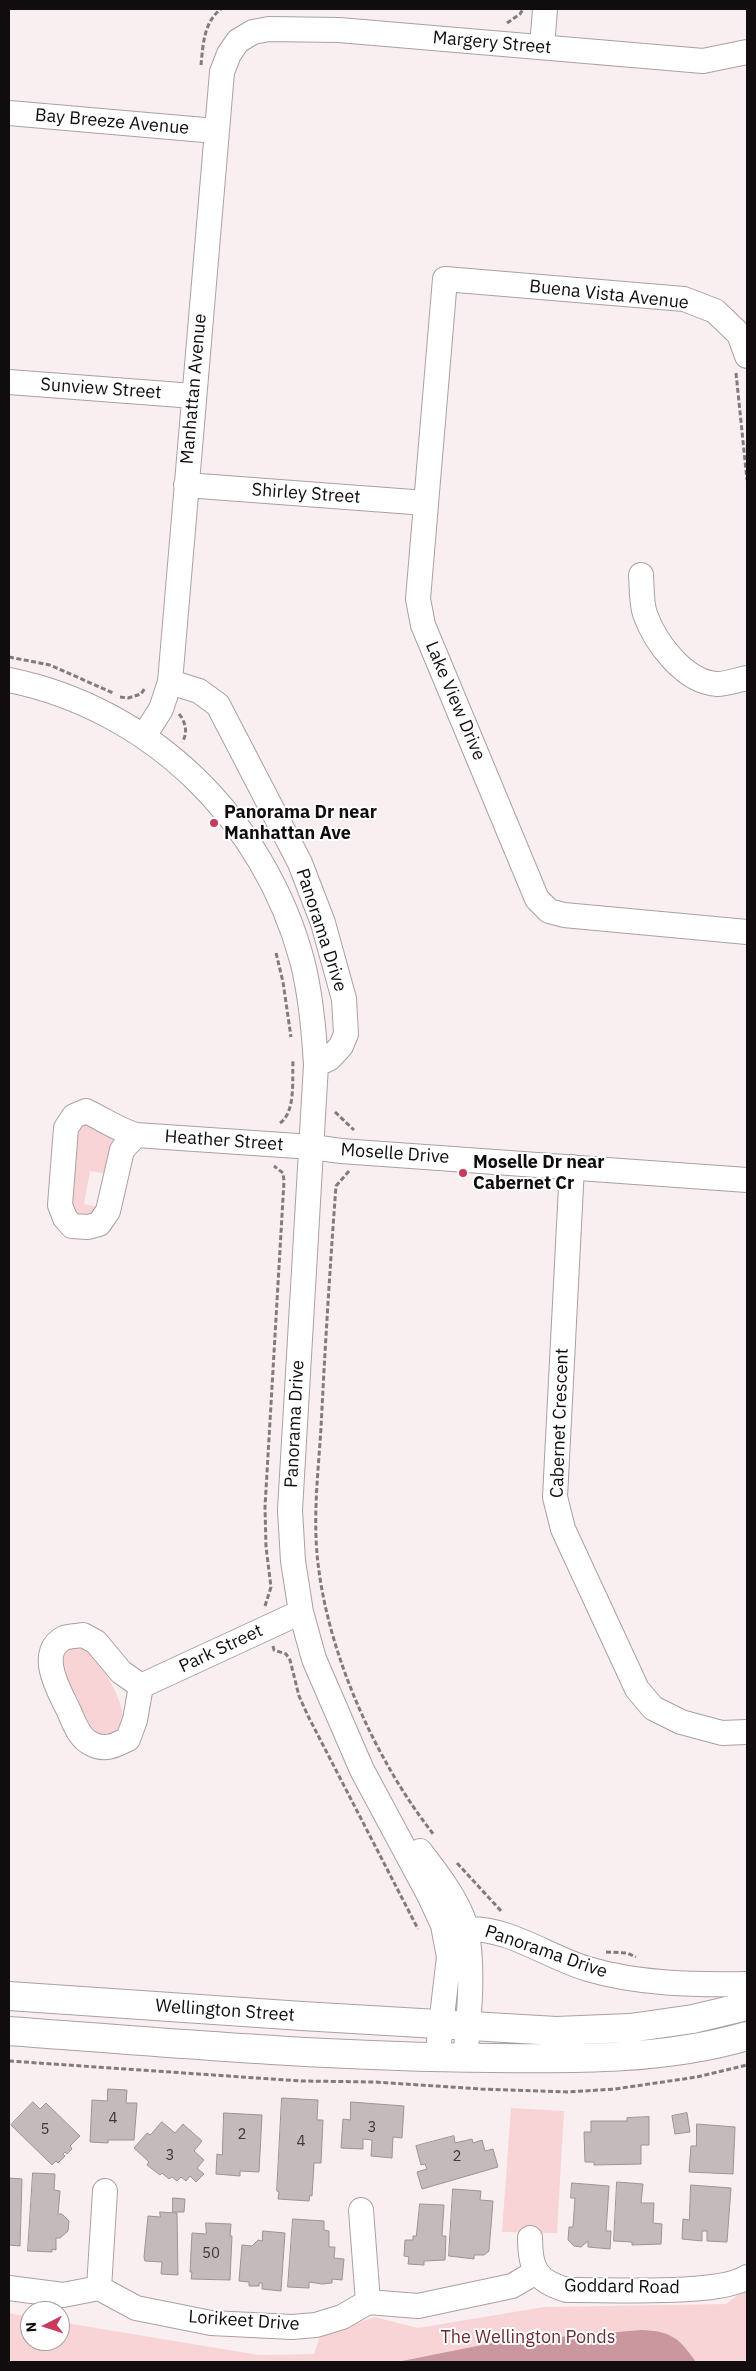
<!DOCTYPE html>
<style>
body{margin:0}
#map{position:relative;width:756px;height:2371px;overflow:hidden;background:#faeff0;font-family:"IBM Plex Sans",sans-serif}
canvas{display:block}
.frame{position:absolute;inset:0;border:10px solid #110d0e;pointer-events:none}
.north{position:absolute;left:20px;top:2301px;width:50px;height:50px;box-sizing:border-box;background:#fff;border:1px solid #a09e9f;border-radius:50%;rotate:265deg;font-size:14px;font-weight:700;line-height:20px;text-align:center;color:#110d0e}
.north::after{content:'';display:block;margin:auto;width:18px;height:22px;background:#c8395b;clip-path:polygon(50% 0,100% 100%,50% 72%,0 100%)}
</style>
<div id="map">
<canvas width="756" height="2371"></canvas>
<div class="frame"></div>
<div class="north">N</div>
</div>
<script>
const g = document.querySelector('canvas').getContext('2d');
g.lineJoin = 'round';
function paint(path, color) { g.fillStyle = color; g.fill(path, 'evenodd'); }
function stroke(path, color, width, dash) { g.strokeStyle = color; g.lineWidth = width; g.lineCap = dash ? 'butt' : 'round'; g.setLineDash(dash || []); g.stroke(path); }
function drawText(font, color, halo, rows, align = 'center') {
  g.font = font + ' "IBM Plex Sans",sans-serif'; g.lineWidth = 4; g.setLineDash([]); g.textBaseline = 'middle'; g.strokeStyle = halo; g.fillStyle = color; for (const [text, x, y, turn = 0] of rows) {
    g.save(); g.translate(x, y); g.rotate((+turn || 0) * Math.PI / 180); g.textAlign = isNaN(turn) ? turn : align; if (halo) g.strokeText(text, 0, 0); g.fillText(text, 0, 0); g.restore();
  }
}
const green = new Path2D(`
 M89 1122 106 1132 115 1143 109 1174 90 1171 84 1204 103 1208 85 1217 73 1213 68 1199 76 1128Z
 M74 1645 89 1646C103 1671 125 1698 124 1728L109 1739C86 1733 69 1685 58 1665L63 1652Z
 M511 2108 564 2111 557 2233 502 2232Z
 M747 2288V2362H9V2313L30 2317V2341H60V2322L259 2355 314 2354 320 2336 375 2317 418 2328 544 2307 726 2304Z`);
const water = new Path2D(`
 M641 2330C671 2331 679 2338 696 2362H397L492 2343Z`);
const building = new Path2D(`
 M108 2089 127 2090 126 2103H137L134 2140H108V2143L90 2142 92 2100 107 2101Z
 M282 2098 318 2100 317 2120H323L321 2163H314L312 2196 310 2195 309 2201 278 2199 279 2192 277 2191Z
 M33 2102 40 2109 46 2103 80 2136 70 2146 72 2149 67 2154 65 2152 63 2154 65 2156 58 2163 56 2161 52 2165 11 2125Z
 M351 2102 404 2106 402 2138 393 2137 392 2158 371 2156 372 2140 363 2139V2149L341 2148 343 2119 350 2120Z
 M224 2113 262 2115 259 2172 240 2171V2176L216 2174 217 2154 222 2155Z
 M687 2113 690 2132 675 2134 672 2116Z
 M649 2117V2145H641V2164L594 2165V2162H585L584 2132H591V2121H627V2118Z
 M162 2122 175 2133 183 2124 202 2141 194 2151 204 2160 197 2168 204 2174 196 2182 190 2176 186 2181 181 2177 177 2181 172 2177 169 2179 162 2173 160 2175 147 2165 149 2162 134 2148 147 2133 150 2135Z
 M697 2124 735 2127 733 2174 689 2172 691 2146H696Z
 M454 2136 455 2143 472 2139 473 2143 482 2140 485 2151 493 2149 498 2167 422 2189 417 2172 427 2169 425 2164 421 2165 416 2146Z
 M33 2173 55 2174 54 2190 60 2191 58 2214H62L69 2221 68 2231 60 2238H56V2250L52 2249V2252L28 2251Z
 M9 2178 22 2179 20 2246 9 2245Z
 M617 2182 643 2184 641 2203H654L653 2223 662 2224 661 2244 632 2245V2242L614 2241Z
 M572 2183 609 2186 606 2231H611L610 2249 588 2247V2241L581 2247 574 2246 568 2240 569 2227H573L575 2198H571Z
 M691 2185 731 2188 727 2242 707 2241V2231H702V2241L682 2239 683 2219 689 2220Z
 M453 2189 481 2191 480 2200 493 2201 489 2251 484 2255H474V2259L449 2256Z
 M173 2198 185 2199 184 2212H173Z
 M420 2204 444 2205 442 2236H446L445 2260 424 2261V2265L408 2264 409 2257 404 2256 405 2240H413V2236H416Z
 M160 2212 177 2213 178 2275 161 2274 162 2262 145 2261 144 2257 148 2216 160 2217Z
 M293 2219 324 2221V2230L329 2231V2247H335L334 2258 344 2259 342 2280 332 2279V2283L322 2284 309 2282V2288L288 2287Z
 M206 2223 231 2224 230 2236H232L230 2280 191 2279 192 2272H190L192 2233 206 2234Z
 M263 2231 285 2233 281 2291 262 2289V2283H259V2286H249V2282L239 2281 242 2245 252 2246 258 2240 262 2241Z`);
const path = new Path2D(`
 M507 23 520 14 523 9
 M201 65C203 44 204 22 221 9
 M736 373 747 480
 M9 657 50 665 113 693
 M120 697 128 698 141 694 145 688
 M179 714C186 722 188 734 182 742
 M276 953 283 982 291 1037
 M335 1112 354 1130
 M280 1123C296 1112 292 1079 293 1061
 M349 1171 336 1186C330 1267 325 1347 321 1428 318 1475 312 1524 319 1571 331 1661 378 1764 434 1835
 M265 1606 271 1587 266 1547 265 1507 284 1181 283 1173 274 1166
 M273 1646 274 1650 286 1654 290 1660 299 1696 308 1716 418 1929
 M457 1863 502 1912
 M606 1952 627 1953 636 1957
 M9 2061 301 2081 374 2082 481 2089 568 2092 615 2089 697 2077 747 2065`);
const minor = new Path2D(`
 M542 47 545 9
 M9 113 216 131
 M747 356 739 334 715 311 684 299 445 279 418 599 423 625 537 899 549 911 564 915 747 932
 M9 382 194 396
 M186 485 426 503
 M641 575C642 587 641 602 645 614 655 642 684 682 717 684 726 684 738 680 747 678
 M9 680C152 709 264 820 302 960 311 995 314 1030 316 1065L290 1510 293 1561 301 1612 314 1659 362 1770 428 1893 443 1925 449 1957 437 2059
 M170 682 199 691 218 705 300 863 323 923 344 999 346 1034 341 1046 330 1058 316 1065
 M144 736 161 709 170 682 222 72 229 54 238 41 253 32 269 29 339 30 703 61 747 52
 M136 1135 122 1150 108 1211 99 1224 88 1227 72 1226 65 1218 60 1205 66 1128 74 1116 86 1111C103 1119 118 1130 136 1135L312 1147 341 1151 747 1180
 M572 1167 555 1497 563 1529 637 1689 653 1708 681 1722 722 1733 747 1732
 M83 1635 96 1642 121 1672 141 1686 135 1720 128 1739C116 1745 105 1751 92 1744 78 1738 73 1719 67 1707 58 1689 37 1652 64 1638 69 1636 78 1636 83 1635Z
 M141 1686 301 1612
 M420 1851C435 1871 452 1892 462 1916 476 1951 469 2020 465 2058
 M466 1929C509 1927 547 1957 588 1969 638 1984 695 1985 747 1984
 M361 2210 368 2302
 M530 2238C530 2269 536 2281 567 2290 605 2289 719 2296 747 2277
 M9 2288 63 2295 99 2288 136 2308 211 2323 292 2327 316 2325 342 2317 368 2302 418 2306 512 2286 536 2272
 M99 2288 105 2191`);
const major = new Path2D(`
 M9 1996 302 2016 556 2031 630 2028 693 2019 747 2006
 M9 2031C169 2043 331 2057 492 2058 577 2059 665 2060 747 2036`);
const markers = [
 [214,823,5,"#c8395b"],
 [463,1173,5,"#c8395b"]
];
const numberNames = [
 ["4",113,2119],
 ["3",372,2128],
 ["5",45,2130],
 ["2",242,2135],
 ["4",301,2142],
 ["3",170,2156],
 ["2",457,2157],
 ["50",211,2254]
];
const streetNames = [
 ["Margery Street",492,43,5],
 ["Bay Breeze Avenue",112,122,5],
 ["Buena Vista Avenue",609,295,6],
 ["Sunview Street",101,389,4],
 ["Manhattan Avenue",194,389,-85],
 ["Shirley Street",306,494,4],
 ["Lake View Drive",455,701,67],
 ["Panorama Drive",321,930,72],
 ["Heather Street",224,1141,4],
 ["Moselle Drive",395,1154,4],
 ["Cabernet Crescent",560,1423,-88],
 ["Panorama Drive",295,1424,-87],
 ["Park Street",221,1649,-25],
 ["Panorama Drive",546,1952,19],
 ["Wellington Street",225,2011,4],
 ["Goddard Road",622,2287,1],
 ["Lorikeet Drive",244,2321,4]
];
const poiNames = [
 ["Panorama Dr near",224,813],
 ["Manhattan Ave",224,834],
 ["Moselle Dr near",473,1163],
 ["Cabernet Cr",473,1184]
];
const parkNames = [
 ["The Wellington Ponds",528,2338]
];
paint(green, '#f8d4d7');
paint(water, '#c9979d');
paint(building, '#c4babb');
stroke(building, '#9d9394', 1);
stroke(minor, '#aaa0a1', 26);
stroke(major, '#aaa0a1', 30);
stroke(path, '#827b7c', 3, [5, 2.5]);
stroke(minor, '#fff', 24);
stroke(major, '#fff', 28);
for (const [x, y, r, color] of markers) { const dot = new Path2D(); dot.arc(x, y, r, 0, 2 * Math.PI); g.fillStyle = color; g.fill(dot); stroke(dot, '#fff', 2); }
drawText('15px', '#3e3839', null, numberNames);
drawText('18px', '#110d0e', '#fff', streetNames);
drawText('bold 18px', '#110d0e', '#fff', poiNames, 'left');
drawText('18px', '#6b2c37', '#fff', parkNames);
</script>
